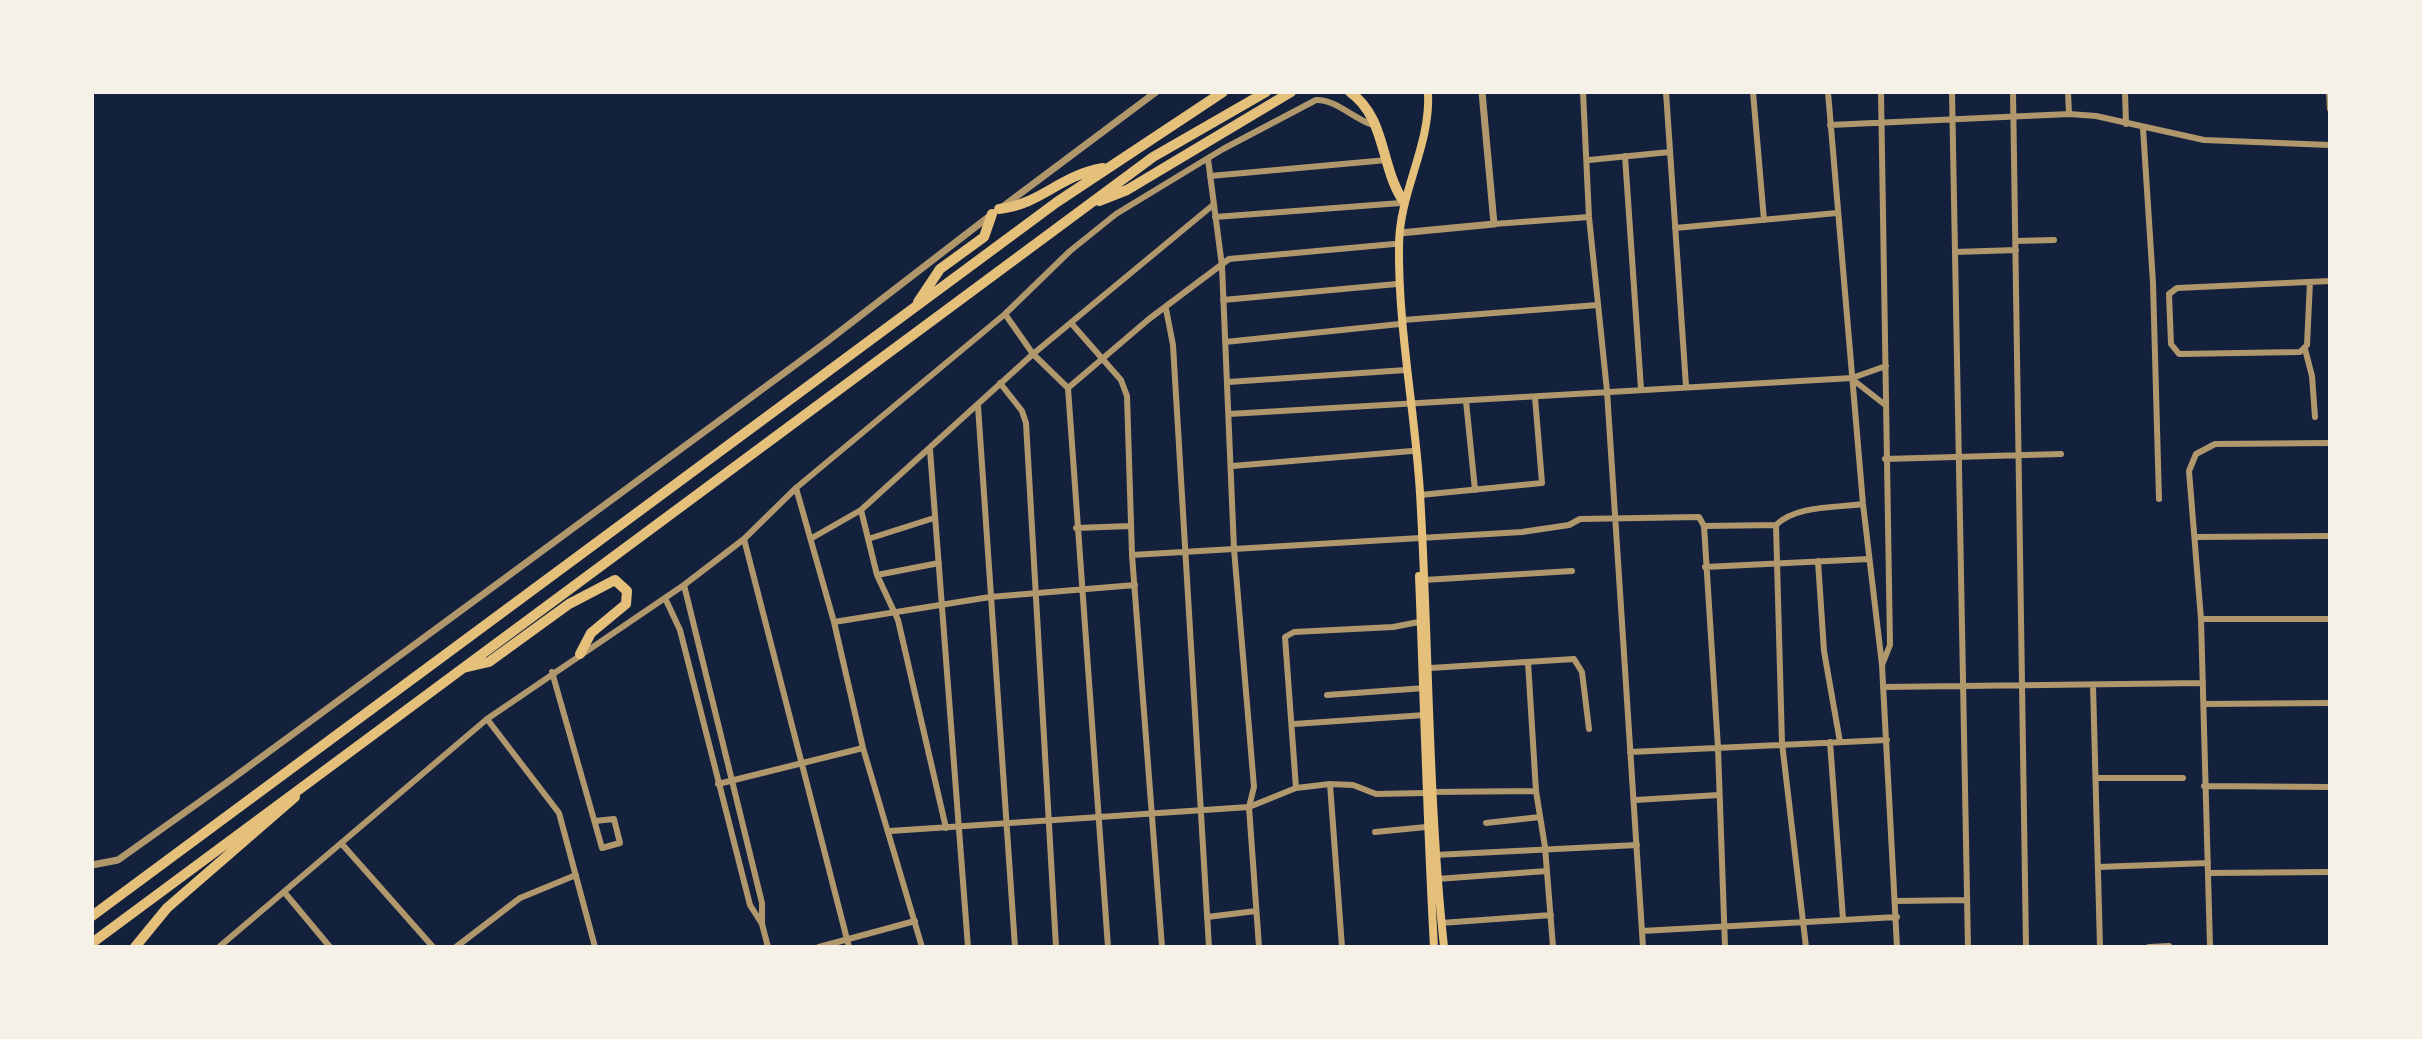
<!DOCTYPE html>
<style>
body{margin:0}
#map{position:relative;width:2422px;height:1039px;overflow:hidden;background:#14213d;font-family:Raleway,sans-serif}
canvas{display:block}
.frame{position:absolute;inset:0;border:94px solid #f6f1e7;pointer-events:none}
</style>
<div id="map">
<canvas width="2422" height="1039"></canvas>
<div class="frame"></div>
</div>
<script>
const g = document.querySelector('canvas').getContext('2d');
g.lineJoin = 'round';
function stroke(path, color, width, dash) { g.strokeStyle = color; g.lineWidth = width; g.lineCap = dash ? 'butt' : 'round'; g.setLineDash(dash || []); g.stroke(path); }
const minor = new Path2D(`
 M1583 92 1589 217 1607 391 1643 947
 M1666 92 1686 386
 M1753 92 1764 220
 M1828 92 1863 504 1882 665 1897 947
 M1881 92 1890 645 1882 665
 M1952 92 1968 947
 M2013 92 2026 947
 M2068 92 2069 114
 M2125 92 2126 124
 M2329 92 2330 109
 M1830 125 2069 114 2096 116 2204 140 2330 145
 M2143 128 2153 283 2159 499
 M1625 156 1641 389
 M1208 159 1222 266 1234 549 1254 787 1249 807 1259 947
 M1589 160 1670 152
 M1210 176 1387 160
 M1215 217 1401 203
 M1494 224 1589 217
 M1675 228 1837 213
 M2016 241 2054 240
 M1955 252 2016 250
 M2310 282 2307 345 2300 352 2179 354 2171 344 2169 294 2177 288 2330 281
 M1223 300 1397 284
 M1166 309 1173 345 1209 947
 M1005 314 1033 354 1068 388 1108 947
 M1403 320 1598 305
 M1071 323 1121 380 1127 396 1132 555 1162 947
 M1225 342 1400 324
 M2305 349 2312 376 2315 417
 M1852 379 1884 404
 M1228 382 1406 370
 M1000 383 1022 411 1026 423 1056 947
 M1068 388 1149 319 1229 259 1394 244
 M1466 401 1475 490
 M978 406 1015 947
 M1229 414 1852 378 1886 366
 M930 450 968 947
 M1885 459 2061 454
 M1232 466 1412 451
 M796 488 834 622 863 748 922 947
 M1420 495 1542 483 1535 397
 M861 510 877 575 898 620 946 828
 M1776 525 1782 743 1806 947
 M1704 526 1776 525C1796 505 1836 508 1863 504
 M1076 528 1131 526
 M2196 537 2330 536
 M812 538 861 510 1033 354 1213 205
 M744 539 796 488 1005 314 1070 251 1116 214 1223 149 1316 100C1335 99 1354 119 1373 125
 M868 539 934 518
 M1132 555 1522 532 1569 525 1580 519 1699 517 1704 526 1718 748 1725 947
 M1818 561 1824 651 1840 742
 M1705 567 1869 559
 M877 575 939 563
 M1424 580 1572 571
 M684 585 762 903V924
 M665 598 680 630 750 905 762 924 768 947
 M2201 619H2330
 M834 622 990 597 1135 585
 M1528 662 1536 791 1545 847 1553 947
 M1430 668 1574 659 1582 672 1589 729
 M552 672 602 848 620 843 614 819 595 821
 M2093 685 2100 947
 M1883 687 2203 683
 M1327 695 1425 688
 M2204 704 2330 703
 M487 719 559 813 595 947
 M1294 724 1425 715
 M1830 742 1843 919
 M1630 752 1887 740
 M2096 778H2183
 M718 784 863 748
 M1330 784 1342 947
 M2204 786 2330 787
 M1296 788 1285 637 1294 632 1393 627 1424 621
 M1431 792 1536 791
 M1635 800 1719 795
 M1486 823 1540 817
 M890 831 1249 807 1296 788 1330 784 1353 785 1376 794 1425 793
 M1375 832 1426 827
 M341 843 433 947
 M1435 855 1637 845
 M2098 867 2208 863
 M2208 873 2330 872
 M1437 879 1547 871
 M285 893 330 947
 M1896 901 1967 900
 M1207 917 1256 911
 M1441 923 1551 915
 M1642 931 1897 917
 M219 947 487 719 684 585 744 539 849 947
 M456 947 520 898 576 875
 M819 947 915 921
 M2149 947 2169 946
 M2210 947 2201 619 2189 471 2196 454 2215 444 2330 443`);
const tertiary = new Path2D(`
 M1001 208 1156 92
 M1400 233 1494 224 1482 92
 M92 865 118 860 229 781 825 343 991 215`);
const secondary = new Path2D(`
 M1428 92C1431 146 1399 192 1399 246 1398 328 1415 411 1420 493 1429 645 1428 796 1444 947
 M1419 576C1424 700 1427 823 1434 947`);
const trunk = new Path2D(`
 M1350 92C1386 118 1380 164 1402 199
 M1099 201 1127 190 1291 92
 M999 209C1042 204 1058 176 1103 168
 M918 302 940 269 984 237 992 214
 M463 668 489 662 569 604 615 580 627 591 626 604 591 633 580 654
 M92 916 1057 202 1223 92
 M92 943 1153 157 1266 92
 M135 947 167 908 295 797`);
stroke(minor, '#b1986c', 6);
stroke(tertiary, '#b1986c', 7);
stroke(secondary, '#e5c07b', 8);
stroke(trunk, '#e5c07b', 10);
</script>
